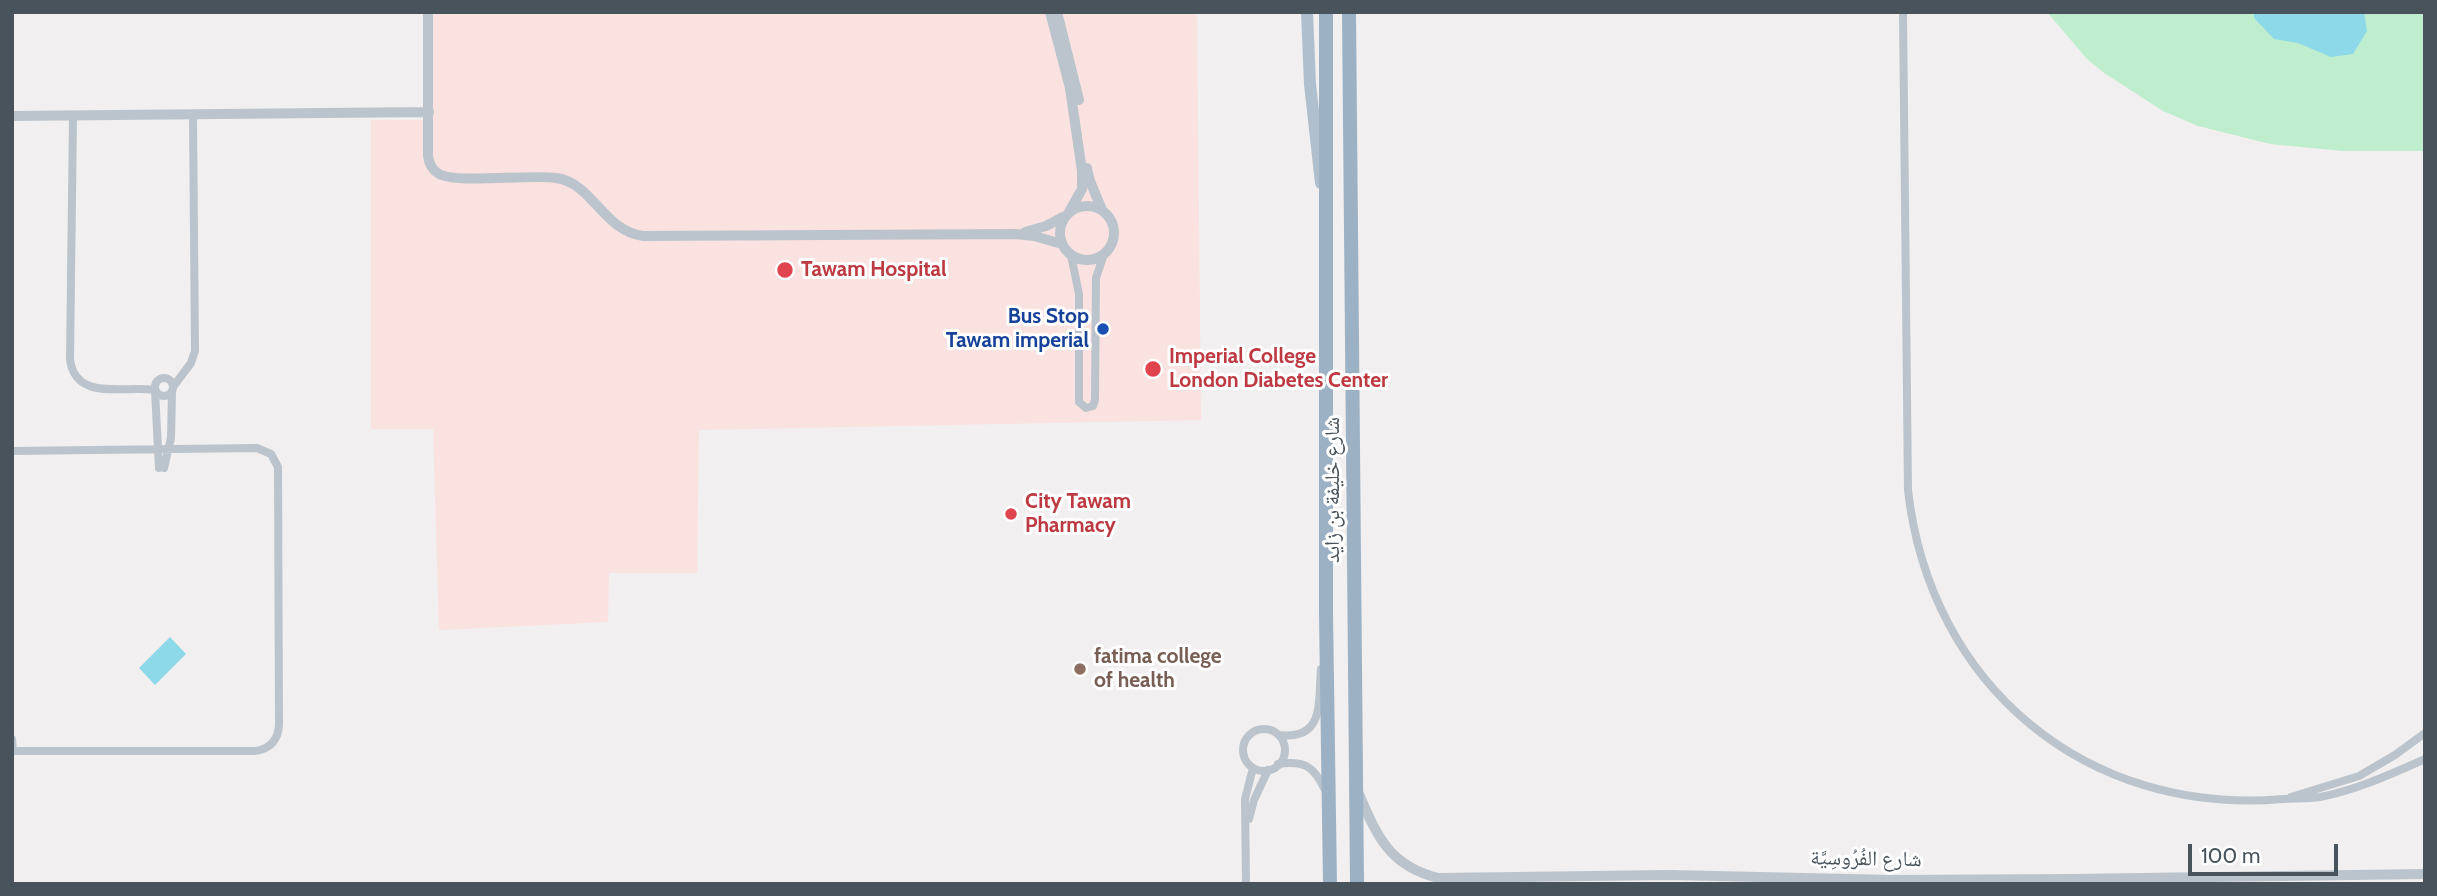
<!DOCTYPE html>
<meta charset="utf-8">
<style>
body{margin:0}
#map{position:relative;width:2437px;height:896px;overflow:hidden;background:#f1efef;font-family:Cabin,sans-serif}
canvas{display:block}
.frame{position:absolute;inset:0;border:14px solid #48535c;pointer-events:none}
.scale{position:absolute;left:2188px;top:844px;width:150px;height:32px;box-sizing:border-box;border:4px solid #48535c;border-top:0;padding-left:9px;font-size:21px;line-height:24px;white-space:nowrap;color:#48535c;-webkit-text-stroke:5px #fff;paint-order:stroke}
</style>
<div id="map">
<canvas width="2437" height="896"></canvas>
<div class="frame"></div>
<div class="scale">100 m</div>
</div>
<script>
const g = document.querySelector('canvas').getContext('2d');
g.lineJoin = 'round';
function paint(path, color) { g.fillStyle = color; g.fill(path, 'evenodd'); }
function stroke(path, color, width, dash) { g.strokeStyle = color; g.lineWidth = width; g.lineCap = dash ? 'butt' : 'round'; g.setLineDash(dash || []); g.stroke(path); }
function drawText(font, color, halo, rows, align = 'center') {
  g.font = font + ' Cabin,"Noto Naskh Arabic",sans-serif'; g.lineWidth = 6; g.setLineDash([]); g.textBaseline = 'middle'; g.strokeStyle = halo; g.fillStyle = color; for (const [text, x, y, turn = 0] of rows) {
    g.save(); g.translate(x, y); g.rotate((+turn || 0) * Math.PI / 180); g.textAlign = isNaN(turn) ? turn : align; if (halo) g.strokeText(text, 0, 0); g.fillText(text, 0, 0); g.restore();
  }
}
const medical = new Path2D(`
 M429 12H1197L1201 420 699 430 697 573H609L608 622 439 630 433 429H371V120H429Z`);
const green = new Path2D(`
 M2047 12H2425V151H2343L2270 144 2198 126 2163 111 2104 73 2087 59Z`);
const water = new Path2D(`
 M2253 12H2364L2367 31 2353 54 2331 57 2298 43 2274 39 2255 19Z
 M170 637 186 654 155 685 139 668Z`);
const minor = new Path2D(`
 M1903 12 1908 490C1930 686 2087 816 2283 799 2296 798 2307 799 2320 797 2357 790 2391 774 2425 759
 M73 116 70 360C76 402 125 385 155 390
 M1071 255 1079 294V402L1086 408 1093 406 1095 400 1096 278 1104 254
 M155 387a9 9 0 1 1 18 0a9 9 0 1 1-18 0Z
 M173 387 191 363 195 351 193 115
 M155 391 159 468
 M12 451 257 448 271 454 278 467 279 725C278 740 270 749 255 751H12
 M164 468 171 438 172 392
 M1243 750a21 21 0 1 1 42 0a21 21 0 1 1-42 0Z
 M1279 735C1325 740 1318 703 1321 669
 M12 739 13 751
 M1278 764C1304 760 1314 766 1325 790
 M2291 797 2359 776 2395 755 2425 733
 M1249 819 1254 800 1268 770
 M1246 884 1245 799 1253 768`);
const tertiary = new Path2D(`
 M428 12V156C429 164 432 170 439 174 457 184 530 174 556 178 593 183 602 230 643 236L1015 234 1034 236 1062 244
 M1050 12 1070 88 1082 171V189L1069 212
 M1057 12 1079 100
 M12 116 429 112
 M1087 168 1090 181 1102 210
 M1060 233a27 27 0 1 1 54 0a27 27 0 1 1-54 0Z
 M1025 232 1046 226 1063 217
 M1359 794C1377 837 1390 866 1438 878L1670 875 1893 880 2071 879 2425 874`);
const primary = new Path2D(`
 M1307 12 1310 84 1321 183`);
const trunk = new Path2D(`
 M1326 12V614L1330 884
 M1349 12 1357 884`);
const markers = [
 [785,270,9,"#e0444e"],
 [1103,329,7,"#1a4fb4"],
 [1153,369,9,"#e0444e"],
 [1011,514,7,"#e0444e"],
 [1080,669,7,"#8d6e63"]
];
const healthNames = [
 ["Tawam Hospital",801,270],
 ["Imperial College",1169,357],
 ["London Diabetes Center",1169,381],
 ["City Tawam",1025,502],
 ["Pharmacy",1025,526]
];
const transitNames = [
 ["Bus Stop",1089,317],
 ["Tawam imperial",1089,341]
];
const streetNames = [
 ["شارع خليفة بن زايد",1333,490,-90],
 ["شارع الفُرُوسِيَّة",1866,859,1]
];
const educationNames = [
 ["fatima college",1094,657],
 ["of health",1094,681]
];
paint(medical, '#fae2e0');
paint(green, '#bfeecf');
paint(water, '#8dd9e9');
stroke(minor, '#bbc4cc', 8);
stroke(tertiary, '#bbc4cc', 10);
stroke(primary, '#b0bfcd', 12);
stroke(trunk, '#9cb1c4', 14);
for (const [x, y, r, color] of markers) { const dot = new Path2D(); dot.arc(x, y, r, 0, 2 * Math.PI); g.fillStyle = color; g.fill(dot); stroke(dot, '#fff', 2.5); }
drawText('bold 21px', '#be3a42', '#fff', healthNames, 'left');
drawText('bold 21px', '#164399', '#fff', transitNames, 'right');
drawText('21px', '#48535c', '#fff', streetNames);
drawText('bold 21px', '#785e54', '#fff', educationNames, 'left');
</script>
